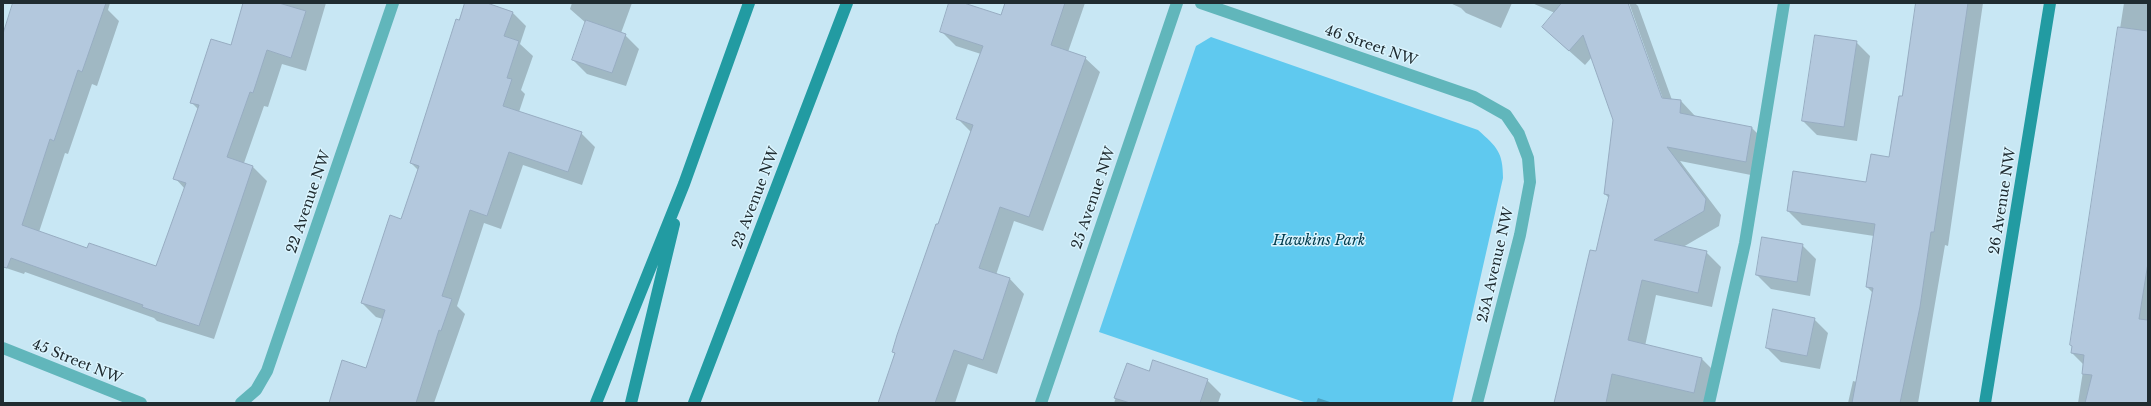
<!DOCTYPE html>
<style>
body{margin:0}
#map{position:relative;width:2151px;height:406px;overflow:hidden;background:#c8e7f4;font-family:"Libre Baskerville",serif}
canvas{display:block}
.frame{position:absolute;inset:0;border:4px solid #202c31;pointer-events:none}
</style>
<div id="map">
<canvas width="2151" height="406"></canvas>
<div class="frame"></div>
</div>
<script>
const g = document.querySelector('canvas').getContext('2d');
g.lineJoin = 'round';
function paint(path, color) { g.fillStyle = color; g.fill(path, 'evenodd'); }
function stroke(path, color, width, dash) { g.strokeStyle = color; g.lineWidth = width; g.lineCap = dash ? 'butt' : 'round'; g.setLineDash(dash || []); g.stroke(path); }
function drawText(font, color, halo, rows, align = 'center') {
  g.font = font + ' "Libre Baskerville",serif'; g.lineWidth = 3; g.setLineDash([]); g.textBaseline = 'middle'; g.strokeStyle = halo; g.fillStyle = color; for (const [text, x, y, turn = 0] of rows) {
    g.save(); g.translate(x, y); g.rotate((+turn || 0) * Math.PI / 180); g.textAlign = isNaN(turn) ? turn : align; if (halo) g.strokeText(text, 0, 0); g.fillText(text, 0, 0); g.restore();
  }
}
const green = new Path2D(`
 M1211 37 1478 130C1497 147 1503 152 1503 178L1452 403H1307L1099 332 1196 46Z`);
const shadow = new Path2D(`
 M14 3H110L108 10 119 21 97 86 92 84 68 154 65 153 39 232 88 249 157 268 185 189 175 178 198 109 191 102 231 46 244 3H326L306 71 282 64 268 107 264 106 244 163 253 167 267 181 214 339 157 321 154 318 25 272 24 274 3 267V36Z
 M466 3H484L512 12 526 26 520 44 533 56 521 90 525 94 519 112 581 133 595 147 582 185 523 165 501 229 484 223 457 306 465 314 434 403H330L367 369 383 319 376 317 362 303 402 221 419 171 411 163Z
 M572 3H632L621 33 625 35 639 49 626 86 587 74 573 60 586 23 570 9Z
 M951 3H961L1002 17 1006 3H1085L1068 52 1085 58 1100 72 1043 231 1014 221 996 275 1010 279 1024 294 997 374 968 364 955 403H879L896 354 893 352 971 132 958 119 981 54 956 46 941 31Z
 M1450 3H1512L1501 28 1466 13 1461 8Z
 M1532 3H1627L1663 103 1664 102 1629 3H1635L1638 6 1672 100 1681 101 1696 117 1752 128 1767 143 1761 177 1680 161 1721 215 1719 226 1683 247 1706 252 1721 267 1712 307 1656 295 1645 346 1702 359 1717 374 1710 403H1555L1597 253 1610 199 1605 194 1614 120 1592 57 1585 65 1558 41 1543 26 1555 13Z
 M1917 3H1983L1948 246 1945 245 1918 403H1848L1853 381 1857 382 1873 293 1867 287 1874 236 1802 225 1788 211 1867 183 1890 158 1903 98Z
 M2124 3H2148V403H2078L2084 365 2072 353 2073 347 2071 345Z
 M1856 42 1870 56 1857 141 1817 135 1803 121Z
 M1802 245 1816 259 1810 296 1771 289 1757 275Z
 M1814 319 1828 333 1820 369 1781 362 1767 348Z
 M1127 365 1150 373 1207 380 1221 394 1218 403H1114Z
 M1318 398 1333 403H1316Z`);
const building = new Path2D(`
 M13 3H106L82 72 78 70 54 141 50 139 22 225 87 248 89 243 156 266 186 183 173 179 199 105 190 103 211 39 231 45 243 3H279L306 11 291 58 267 50 253 93 250 92 227 157 253 166 199 326 142 307 143 305 11 258 7 268 3 267V34Z
 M465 3H487L513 12 504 36 519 41 507 78 512 79 503 106 582 132 568 172 509 152 487 216 470 210 442 296 452 299 441 331 439 330 416 403H329L342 360 366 368 385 310 361 303 390 215 401 219 419 166 410 163 456 19 459 20Z
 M949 3H964L1001 15 1005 3H1065L1051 45 1086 57 1029 217 1000 207 979 268 1010 278 983 360 954 350 935 403H878L895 353 892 352 897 335 936 224H938L973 125 956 119 983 46 940 32Z
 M1562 3H1628L1662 98 1681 100 1680 113 1752 127 1746 162 1667 147 1706 199 1704 211 1654 240 1707 251 1698 293 1642 280 1628 340 1702 358 1694 393 1612 374 1606 403H1554L1590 250 1596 251 1609 195 1604 194 1613 120 1583 35 1569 51 1542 27Z
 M1916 3H1968L1934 232H1931L1920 307 1900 403H1852L1873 288 1866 287 1875 224 1787 211 1793 171 1866 182 1871 154 1889 157 1899 96H1902Z
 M586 20 626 34 612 73 572 60Z
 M2118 27 2148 31V263L2139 319 2148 320V403H2085L2092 375 2082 374 2084 355 2071 353 2072 346 2070 345Z
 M1815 35 1857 41 1844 127 1802 121Z
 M1762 237 1803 244 1797 282 1756 275Z
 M1773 309 1815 318 1807 356 1766 348Z
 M1153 360 1208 379 1200 403H1130L1114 398 1127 363 1149 371Z`);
const lane = new Path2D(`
 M1709 403 1745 243 1784 3`);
const street = new Path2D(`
 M1201 3 1474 97 1506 115 1519 134 1528 158 1530 182 1520 235 1477 403
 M3 348 141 403
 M241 403 256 390 267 371 393 3
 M1041 403 1177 3`);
const secondary = new Path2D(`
 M596 403 684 184 749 3
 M631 403 674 224
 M694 403 847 3
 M1985 403 2050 3`);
const streetNames = [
 ["46 Street NW",1371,46,19],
 ["23 Avenue NW",756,198,-69],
 ["25 Avenue NW",1094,198,-71],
 ["26 Avenue NW",2003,201,-81],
 ["22 Avenue NW",309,202,-71],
 ["25A Avenue NW",1496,265,-77],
 ["45 Street NW",77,362,22]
];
const parkNames = [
 ["Hawkins Park",1319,241]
];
paint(green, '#5fc9ef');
paint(shadow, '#0003');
paint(building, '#b3c8dd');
stroke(building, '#97acc1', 1);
stroke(lane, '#61b6bb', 12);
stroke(street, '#61b6bb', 12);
stroke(secondary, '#229ba2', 12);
drawText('14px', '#202c31', '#daf4fe', streetNames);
drawText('italic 14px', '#013b4d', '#daf4fe', parkNames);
</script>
